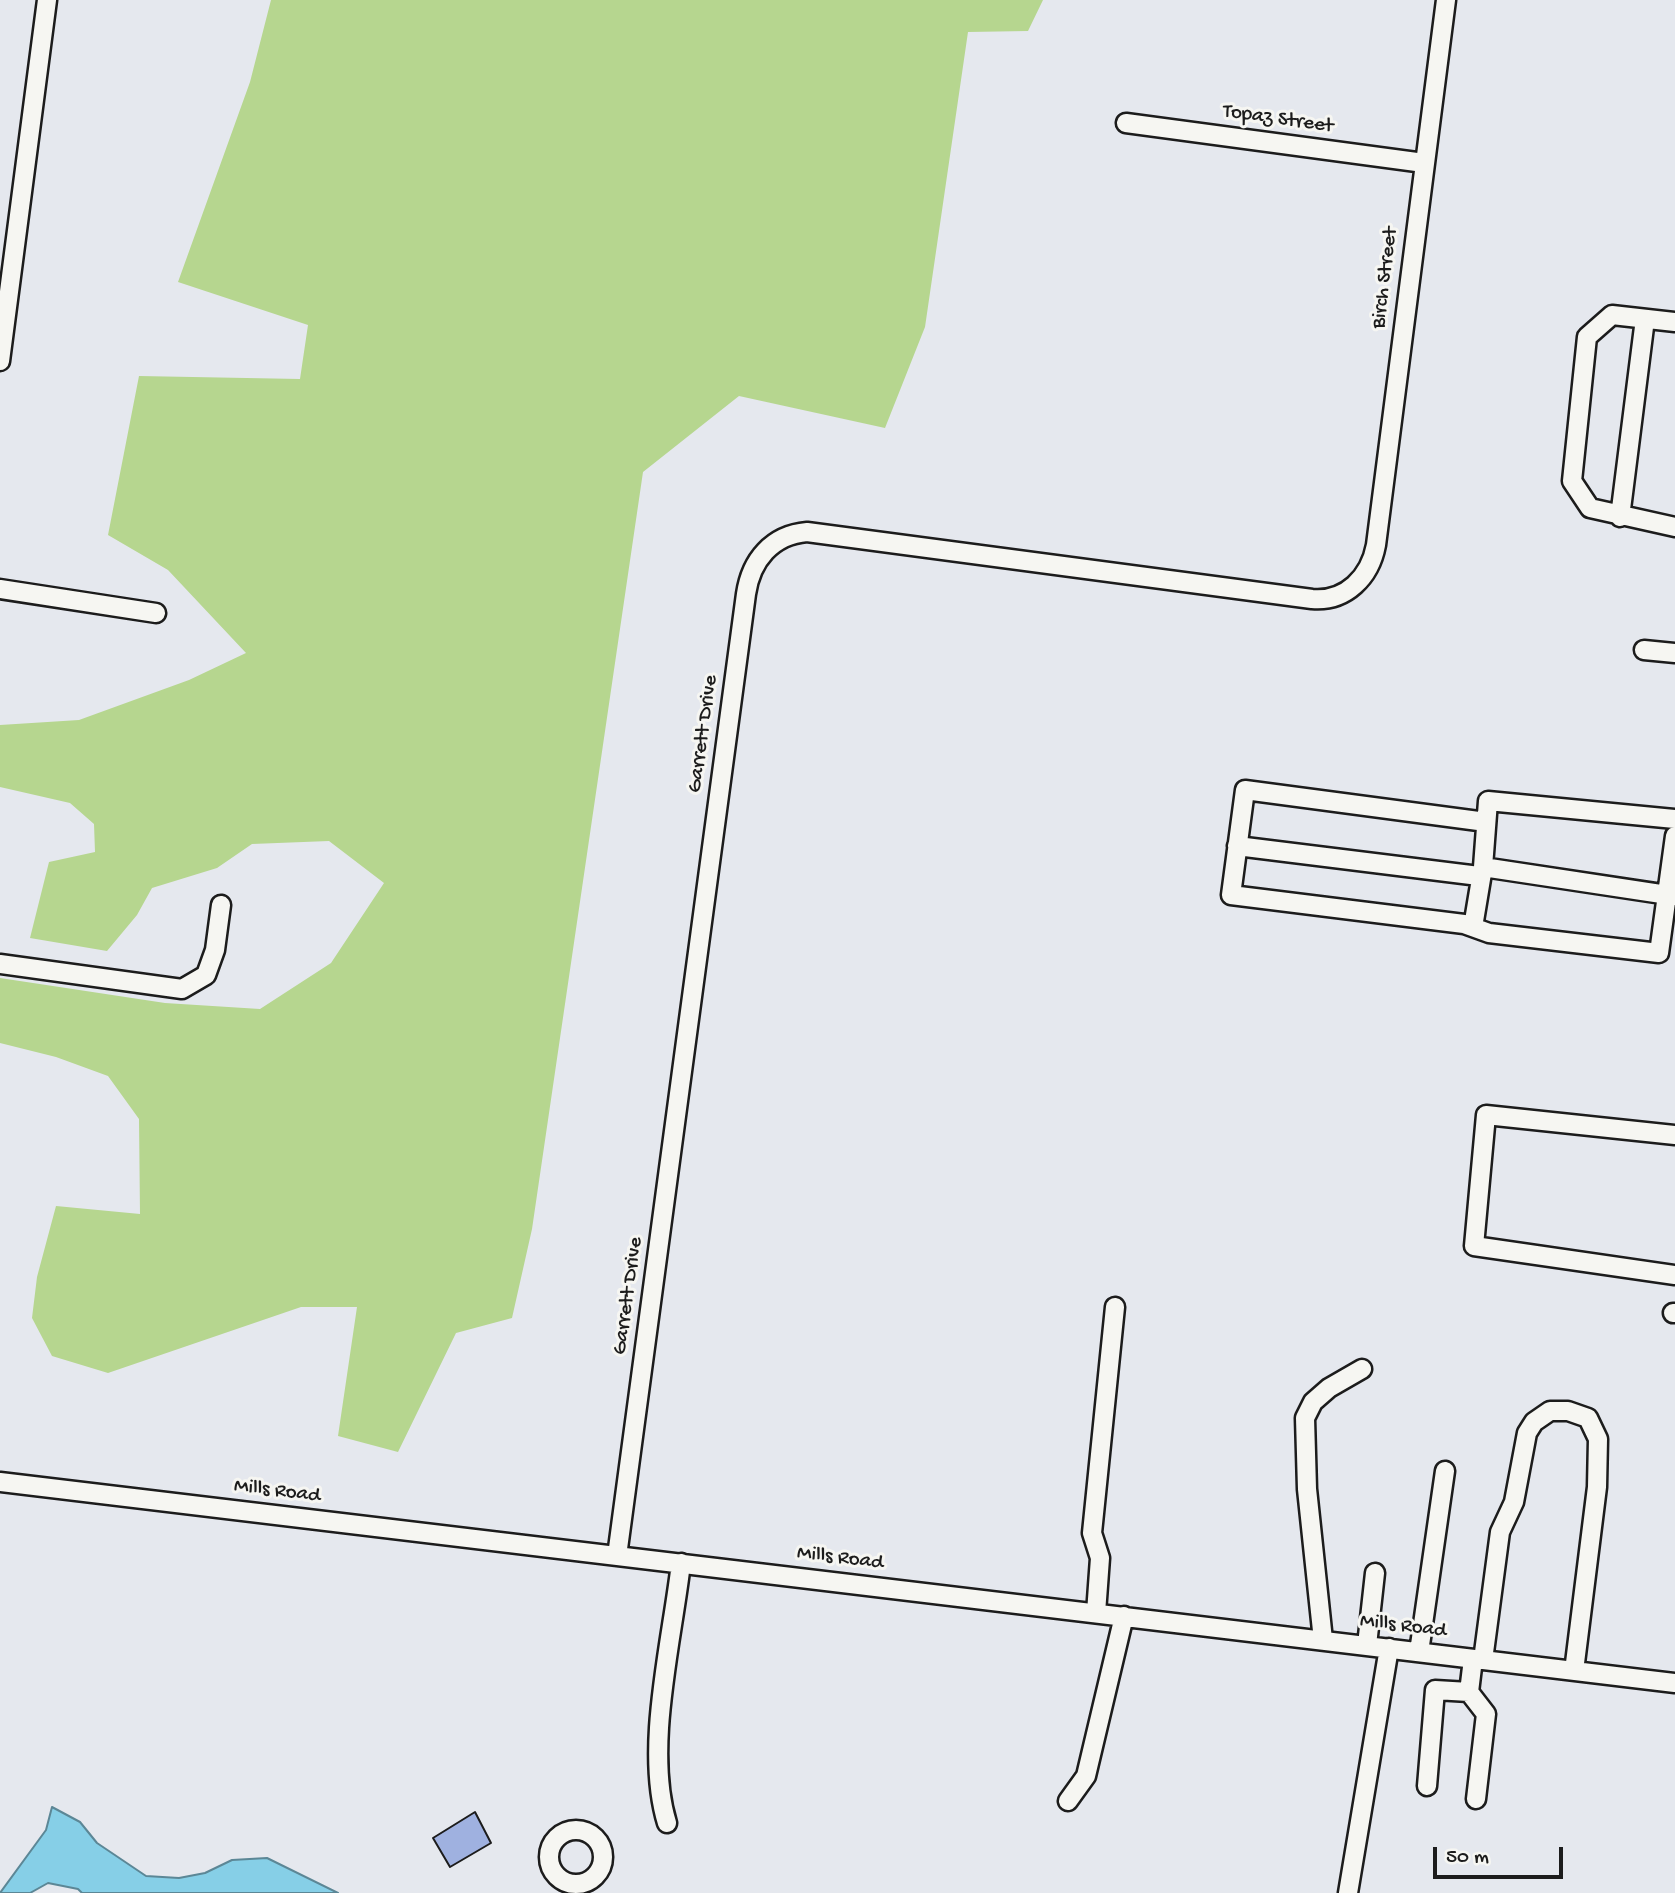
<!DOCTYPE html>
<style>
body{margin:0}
#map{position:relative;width:1675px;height:1893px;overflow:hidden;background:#e5e8ee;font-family:"Gochi Hand",sans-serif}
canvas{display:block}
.scale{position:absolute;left:1433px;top:1847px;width:130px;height:32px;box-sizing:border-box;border:4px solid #1c1c1c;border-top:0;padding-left:9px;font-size:21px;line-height:24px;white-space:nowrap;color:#1c1c1c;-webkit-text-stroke:5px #f6f6f2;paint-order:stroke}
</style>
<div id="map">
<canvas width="1675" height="1893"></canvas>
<div class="scale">50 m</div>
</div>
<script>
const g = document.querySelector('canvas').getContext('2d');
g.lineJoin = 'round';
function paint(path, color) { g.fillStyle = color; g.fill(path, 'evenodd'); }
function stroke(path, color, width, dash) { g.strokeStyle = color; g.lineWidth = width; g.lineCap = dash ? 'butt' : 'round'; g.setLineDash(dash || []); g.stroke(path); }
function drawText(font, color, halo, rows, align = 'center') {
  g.font = font + ' "Gochi Hand",sans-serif'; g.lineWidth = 6; g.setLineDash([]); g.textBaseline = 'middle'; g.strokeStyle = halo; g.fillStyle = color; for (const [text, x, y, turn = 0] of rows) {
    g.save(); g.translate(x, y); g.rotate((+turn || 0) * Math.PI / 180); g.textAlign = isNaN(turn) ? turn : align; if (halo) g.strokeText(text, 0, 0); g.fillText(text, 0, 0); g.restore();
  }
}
const green = new Path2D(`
 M271 0H1043L1028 31 968 32 925 327 885 428 739 396 643 472 532 1229 512 1318 456 1333 398 1452 338 1436 357 1307H301L108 1373 52 1356 32 1318 37 1277 56 1206 140 1214 139 1119 108 1076 56 1057 0 1043V978L165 1003 260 1009 331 963 384 883 329 841 252 844 217 868 152 888 137 915 107 951 30 938 49 862 95 852 94 824 70 803 0 787V725L79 720 189 680 246 653 168 570 108 535 139 376 300 379 308 325 178 282 250 82Z`);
const water = new Path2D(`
 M52 1807 80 1822 97 1843 146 1876 179 1878 205 1873 232 1860 267 1858 338 1893H82L78 1889 48 1883 30 1893H0L46 1830Z`);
const building = new Path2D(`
 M475 1812 491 1843 450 1867 433 1838Z`);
const minor = new Path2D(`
 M1126 123 1424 163
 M1675 322 1612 315 1587 337 1572 481 1590 508 1675 527
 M0 361 47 0
 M1620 517 1645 319
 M0 589 156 613
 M1644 650 1675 653
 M1675 819 1488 801 1483 867 1675 896
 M1486 822 1245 790 1231 895 1464 924 1489 933 1659 953 1675 836
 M1237 846 1479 876
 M1473 927 1483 867
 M0 964 182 989 206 975 215 950 221 905
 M1675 1135 1486 1115 1474 1246 1675 1275
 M1673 1313H1675
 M0 1482 1675 1683
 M617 1556 746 594C751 560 772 535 807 532L1312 599C1346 602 1370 577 1376 545L1446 0
 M1096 1613 1100 1558 1092 1533 1115 1307
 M1323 1640 1307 1489 1305 1418 1313 1402 1329 1388 1362 1369
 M1367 1645 1375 1573
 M1419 1652 1445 1471
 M1473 1659 1469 1692 1486 1714 1476 1799
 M1483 1660 1500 1532 1514 1502 1527 1433 1534 1422 1550 1411H1568L1588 1418 1598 1439 1597 1487 1574 1671
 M1427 1786 1435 1690 1469 1692
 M1068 1801 1086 1776 1124 1616
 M667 1823C644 1748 672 1642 681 1563
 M549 1857a27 27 0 1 1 54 0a27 27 0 1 1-54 0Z
 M1348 1893 1389 1648`);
const streetNames = [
 ["Topaz Street",1278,120,8],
 ["Birch Street",1386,278,-83],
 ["Garrett Drive",704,734,-82],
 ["Garrett Drive",629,1296,-82],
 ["Mills Road",277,1492,7],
 ["Mills Road",840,1559,7],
 ["Mills Road",1403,1627,7]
];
paint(green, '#b6d68f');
paint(water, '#86cfe7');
stroke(water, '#5c8796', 2);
paint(building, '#9fb1e0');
stroke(building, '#1c1c1c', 2);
stroke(minor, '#1c1c1c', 23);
stroke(minor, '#f6f6f2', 18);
drawText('21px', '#1c1c1c', '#f6f6f2', streetNames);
</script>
